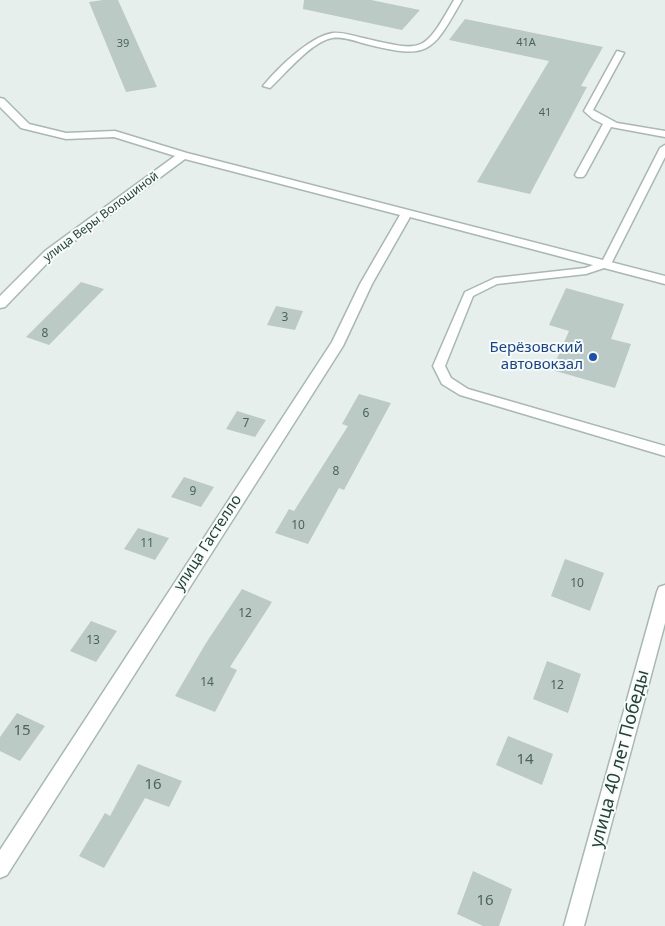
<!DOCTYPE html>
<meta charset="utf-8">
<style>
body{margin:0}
canvas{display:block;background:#e6efeb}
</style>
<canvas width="665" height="926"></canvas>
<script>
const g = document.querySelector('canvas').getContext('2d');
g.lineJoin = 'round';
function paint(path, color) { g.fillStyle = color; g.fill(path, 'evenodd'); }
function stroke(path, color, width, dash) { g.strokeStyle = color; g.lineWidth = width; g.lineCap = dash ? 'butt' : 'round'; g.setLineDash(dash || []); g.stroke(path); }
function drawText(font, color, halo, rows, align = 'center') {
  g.font = font + ' "Noto Sans",sans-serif'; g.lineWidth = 4; g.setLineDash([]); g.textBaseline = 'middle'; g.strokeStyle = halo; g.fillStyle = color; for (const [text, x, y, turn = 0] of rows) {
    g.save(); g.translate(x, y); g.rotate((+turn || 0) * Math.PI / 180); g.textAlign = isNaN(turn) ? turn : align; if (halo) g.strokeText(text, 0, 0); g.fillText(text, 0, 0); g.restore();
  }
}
const building = new Path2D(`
 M103 0H118L157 87 126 92 89 2Z
 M304 0H371L420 10 402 30 303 9Z
 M465 19 603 47 581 86 587 87 530 194 477 182 549 61 449 40Z
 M81 282 104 289 49 345 26 337Z
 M566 288 624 304 611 339 631 344 615 388 552 370 569 331 549 325Z
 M276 306 303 311 295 330 267 325Z
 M359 394 391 403 344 490 339 488 308 544 275 533 289 509 294 511 348 426 342 424Z
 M237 411 266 420 255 437 226 429Z
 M184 477 214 487 201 507 171 497Z
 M138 528 169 538 155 560 124 549Z
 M565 559 604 573 590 611 551 596Z
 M242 589 272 602 230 667 237 670 215 712 175 696 206 643Z
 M91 621 117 631 96 662 70 651Z
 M547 661 581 674 568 713 533 699Z
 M17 713 45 726 20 761 0 751V737Z
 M508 736 553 754 542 785 496 765Z
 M138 764 182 781 169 807 145 798 104 868 79 856 105 813 110 816Z
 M473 871 512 889 499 926H483L457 914Z`);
const service = new Path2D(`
 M454 0H462C432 53 429 60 366 44 355 41 343 36 332 38 311 42 286 73 270 88L263 86C277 69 310 36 333 33 343 32 353 36 363 38 424 52 423 54 454 0Z
 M617 51 624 53 593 110 617 123 665 131V137L611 127 585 175 583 177H577L575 175 603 124 593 119 584 111Z
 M665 145V157L610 266 586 274 497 284 473 296 445 366 451 378 468 389 665 446V456L460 395 442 384 433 366 465 292 495 278 585 268 602 262 660 148Z`);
const minor = new Path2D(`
 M0 98 4 99 29 124 66 133 115 131 187 153 665 276V284L410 217 372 284 343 346 7 875 0 878V850L332 342 360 284 400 215 185 159 53 257 5 307 0 308V296L45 251 175 156 114 137 66 139 21 128 0 107Z
 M665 585V623L584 926H564L657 592 659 587Z`);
const markers = [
 [593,357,5,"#1a4fb4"]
];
const farNumbernames = [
 ["41А",526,43],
 ["39",123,44],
 ["41",545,113]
];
const farStreetnames = [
 ["улица Веры Волошиной",101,217,-37]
];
const numberNames = [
 ["3",285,318],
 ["8",45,334],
 ["6",366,414],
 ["7",246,424],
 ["8",336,472],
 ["9",193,492],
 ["10",298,526],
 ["11",147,544],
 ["10",577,584],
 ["12",245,614],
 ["13",93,641],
 ["14",207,683],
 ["12",557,686]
];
const transitNames = [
 ["Берёзовский",583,348],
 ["автовокзал",583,365]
];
const streetNames = [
 ["улица Гастелло",208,543,-57]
];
const nearNumbernames = [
 ["15",22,731],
 ["14",525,760],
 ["16",153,785],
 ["16",485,901]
];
const nearStreetnames = [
 ["улица 40 лет Победы",620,759,-75]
];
paint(building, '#bbcac4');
stroke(service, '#a8b8b2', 3);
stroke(minor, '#a8b8b2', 3);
paint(service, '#fff');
paint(minor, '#fff');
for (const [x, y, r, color] of markers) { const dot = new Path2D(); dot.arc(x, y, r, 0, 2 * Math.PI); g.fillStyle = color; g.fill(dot); stroke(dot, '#f7fbf9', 2); }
drawText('11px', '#4a645c', null, farNumbernames);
drawText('12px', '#24423a', '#f7fbf9', farStreetnames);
drawText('12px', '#4a645c', null, numberNames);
drawText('15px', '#164399', '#f7fbf9', transitNames, 'right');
drawText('15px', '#24423a', '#f7fbf9', streetNames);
drawText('15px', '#4a645c', null, nearNumbernames);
drawText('18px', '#24423a', '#f7fbf9', nearStreetnames);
</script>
